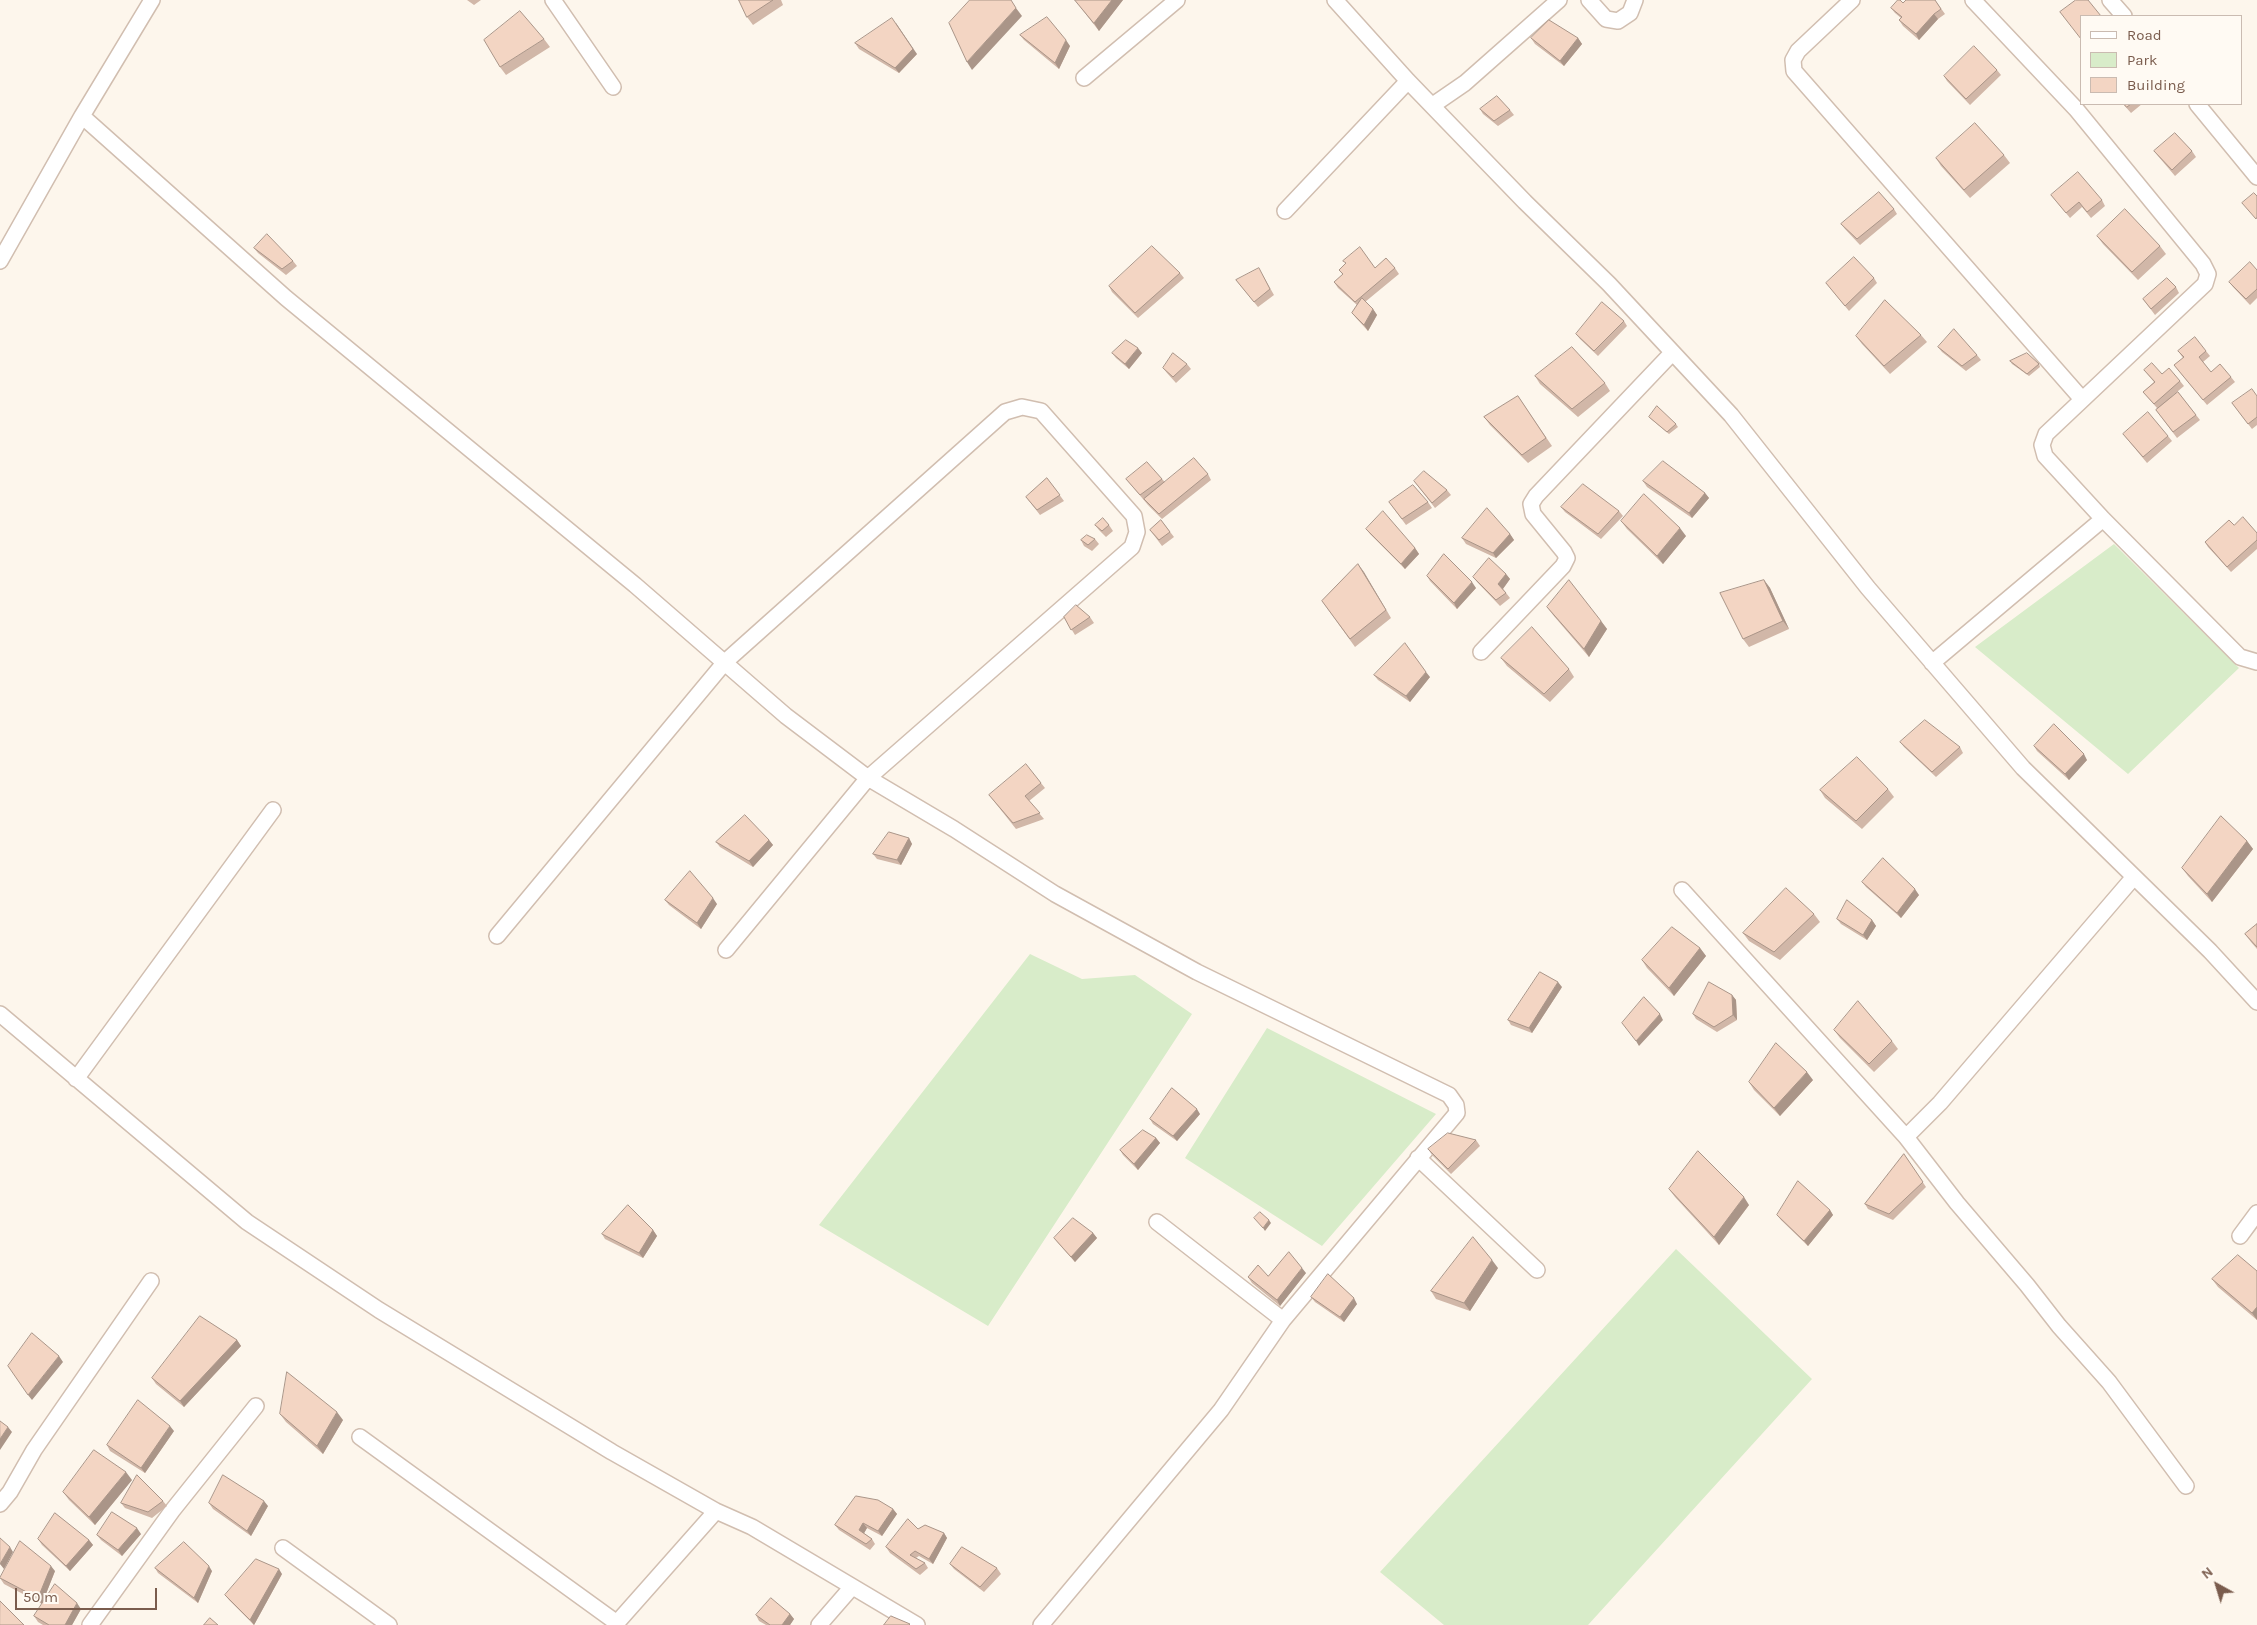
<!DOCTYPE html>
<style>
body{margin:0}
#map{position:relative;width:2257px;height:1625px;overflow:hidden;background:#fdf6ec;font-family:Karla,sans-serif}
canvas{display:block}
.legend{position:absolute;left:2080px;top:15px;width:162px;height:90px;box-sizing:border-box;background:#fffaf3;border:1px solid #cabbb1;margin:0;padding:6px 9px;list-style:none;font-size:15px;color:#7a5c4d}
.legend li{display:flex;align-items:center;gap:10px;height:25px}
.legend b{width:25px;border:1px solid #cabbb1}
.north{position:absolute;left:2192px;top:1560px;width:50px;height:50px;-webkit-text-stroke:4px #fffaf3;paint-order:stroke;rotate:321deg;font-size:14px;font-weight:700;line-height:20px;text-align:center;color:#7a5c4d}
.north::after{content:'';display:block;margin:auto;width:18px;height:22px;background:#7a5c4d;clip-path:polygon(50% 0,100% 100%,50% 72%,0 100%)}
.scale{position:absolute;left:15px;top:1588px;width:142px;height:22px;box-sizing:border-box;border:2px solid #7a5c4d;border-top:0;padding-left:6px;font-size:15px;line-height:18px;white-space:nowrap;color:#7a5c4d;-webkit-text-stroke:4px #fffaf3;paint-order:stroke}
</style>
<div id="map">
<canvas width="2257" height="1625"></canvas>
<ul class="legend">
<li><b style="height:6px;background:#fff"></b>Road</li>
<li><b style="height:14px;background:#d8ecc9"></b>Park</li>
<li><b style="height:14px;background:#f3d5c3"></b>Building</li>
</ul>
<div class="north">N</div>
<div class="scale">50 m</div>
</div>
<script>
const g = document.querySelector('canvas').getContext('2d');
g.lineJoin = 'round';
function paint(path, color) { g.fillStyle = color; g.fill(path, 'evenodd'); }
function stroke(path, color, width, dash) { g.strokeStyle = color; g.lineWidth = width; g.lineCap = dash ? 'butt' : 'round'; g.setLineDash(dash || []); g.stroke(path); }
const green = new Path2D(`
 M2114 544 2239 668 2128 774 1975 647Z
 M1030 954 1082 979 1135 975 1192 1014 988 1326 819 1225Z
 M1267 1028 1436 1114 1322 1246 1185 1158Z
 M1676 1249 1812 1379 1588 1625H1444L1380 1572Z`);
const minor = new Path2D(`
 M553 0 613 87
 M1335 0 1408 81 1525 202 1609 284 1731 415 1868 588 2023 768 2210 951 2257 1002
 M1589 0 1606 19 1618 21 1630 13 1635 0
 M1852 0 1798 51 1793 60 1794 71 2081 398
 M1973 0 2076 109 2203 264 2208 274 2205 284 2046 434 2042 445 2045 456 2103 519 2240 657 2257 662
 M2110 0 2124 16
 M1084 78 1177 0
 M2197 104 2257 177
 M1433 105 1465 83 1559 0
 M82 116 286 298 635 585 786 716 868 778 954 829 1055 894 1197 972 1449 1095 1456 1105 1457 1113 1283 1320 1157 1222
 M1285 211 1408 81
 M0 261 82 116 152 0
 M1481 652 1563 566 1567 558 1564 552 1533 514 1531 504 1536 496 1672 353
 M1932 663 2103 519
 M2133 878 1940 1103 1906 1137 1957 1203 2027 1285 2059 1326 2109 1382 2186 1486
 M1682 890 1906 1137
 M497 936 725 662 1005 412 1022 407 1041 411 1134 516 1137 532 1132 547 868 778 726 950
 M0 1014 247 1222 379 1310 612 1452 716 1511 752 1527 917 1625
 M76 1079 273 810
 M1418 1158 1537 1270
 M2240 1236 2257 1213
 M360 1437 617 1623
 M0 1504 10 1492 34 1450 151 1281
 M283 1548 389 1625
 M90 1625 172 1511 256 1406
 M615 1625 716 1511
 M819 1625 852 1587
 M1041 1625 1221 1410 1283 1320`);
const wall = new Path2D(`
 M467 0H481L474 5Z
 M739 0H781L783 5 753 25 747 17Z
 M1075 0H1123L1099 31Z
 M1935 0 1945 14 1938 19 1919 40 1903 26 1899 20 1901 18 1895 13 1891 8 1903 3Z
 M1020 35 1070 46 1059 69 1024 40Z
 M1531 38H1578L1582 44 1564 66 1535 44Z
 M544 39 550 47 506 75 500 67Z
 M855 43 917 54 899 73 859 49Z
 M1997 70 2001 75 1970 105 1947 81 1944 76Z
 M2123 104H2142L2131 113Z
 M1480 109 1510 110 1514 115 1498 126 1483 114Z
 M2154 151H2192L2196 157 2175 176 2158 156Z
 M2004 155 2010 163 1970 198 1941 166 1936 158Z
 M2051 195 2102 200 2105 206 2091 218 2082 207 2070 218Z
 M1894 209 1897 214 1860 245 1845 229 1841 224Z
 M2097 236 2160 246 2166 254 2138 280 2103 244Z
 M254 248 293 261 297 266 286 275 258 253Z
 M1375 268H1395L1399 274 1365 302 1373 309 1377 315 1368 331 1356 318 1352 313 1357 305 1338 288 1334 282 1343 275 1339 270Z
 M2257 270V298L2250 305 2233 287 2229 282Z
 M1180 273 1184 278 1138 318 1112 292 1109 286Z
 M1262 274 1274 295 1258 307 1236 280Z
 M1874 278 1877 283 1849 311 1826 283Z
 M2176 287 2179 293 2155 315 2143 299Z
 M1624 321 1627 326 1598 356 1580 339 1576 334Z
 M1921 335 1927 342 1890 374 1862 344 1856 336Z
 M1938 347 1977 355 1981 360 1966 371 1942 352Z
 M2178 351H2206L2210 356 2203 362 2211 372 2231 377 2235 382 2207 405 2174 365 2183 358Z
 M1112 353H1142L1129 369 1116 358Z
 M2010 361 2039 364 2040 367 2029 376 2012 364Z
 M1187 364 1191 369 1176 383 1167 373 1163 368Z
 M2144 370 2162 374 2180 381 2184 386 2171 397 2178 392 2200 420 2177 438 2156 410 2157 408 2143 392 2154 382Z
 M1535 376 1605 383 1610 391 1578 417 1540 384Z
 M1518 396 1552 446 1528 463 1490 425 1484 417Z
 M2257 396V425L2252 429 2232 403Z
 M1649 417 1676 424 1678 427 1669 434 1651 419Z
 M2123 434 2168 436 2172 441 2147 463Z
 M1208 474 1211 480 1162 519 1148 505 1126 479H1162L1165 482Z
 M1047 478 1064 501 1040 515 1026 497Z
 M1414 481 1447 490 1451 495 1435 508Z
 M1643 481 1705 493 1709 498 1692 518 1647 487Z
 M1389 502H1428L1432 508 1406 525Z
 M1561 507 1619 511 1623 516 1601 539 1565 512Z
 M1161 520 1174 537 1162 546 1150 530Z
 M1621 521 1686 536 1663 564 1627 529Z
 M1095 525H1109L1113 531 1106 537 1099 530Z
 M2234 525 2257 533V549L2231 572 2208 547 2205 542Z
 M1366 529 1415 548 1419 554 1405 569 1370 534Z
 M1510 534 1514 540 1496 558 1466 544 1462 538Z
 M1095 539 1099 544 1092 551 1084 546 1081 540Z
 M1358 564 1391 618 1355 647 1322 601Z
 M1506 574 1510 579 1503 589 1510 598 1500 606 1477 582 1473 577Z
 M1427 576 1476 588 1457 609 1430 581Z
 M1764 580 1770 588 1789 629 1749 647 1743 639Z
 M1547 607 1601 621 1607 629 1589 657 1553 615Z
 M1064 617H1090L1094 623 1075 635Z
 M1501 658 1569 669 1574 677 1550 702 1507 666Z
 M1374 675 1430 677 1410 702 1378 680Z
 M1900 742 1960 747 1963 753 1936 777 1904 747Z
 M2034 746 2087 760 2069 780 2037 751Z
 M1041 783 1045 788 1029 801 1044 819 1016 829 989 795Z
 M1888 789 1894 797 1862 829 1825 798 1820 790Z
 M909 838 912 844 901 865 877 859 873 854Z
 M769 840 773 845 753 867 720 847 716 842Z
 M2247 841 2253 849 2212 902 2188 876 2182 868Z
 M1862 882 1919 895 1901 918 1866 887Z
 M665 900 717 904 701 929 669 905Z
 M1814 914 1820 922 1780 960 1749 941 1743 933Z
 M1837 919 1872 920 1876 926 1867 940 1841 924Z
 M2257 924V949L2251 942 2245 934Z
 M1700 948 1706 956 1674 996 1647 968 1642 960Z
 M1562 987 1532 1033 1511 1025 1508 1020Z
 M1732 995 1736 1000 1737 1020 1717 1032 1696 1019 1693 1014Z
 M1834 1030 1892 1041 1898 1049 1874 1072 1840 1038Z
 M1813 1080 1780 1116 1754 1090 1749 1082Z
 M1200 1114 1177 1141 1153 1124 1150 1119Z
 M1156 1138 1160 1143 1138 1170 1123 1155 1120 1150Z
 M1476 1140 1480 1146 1451 1174 1432 1155 1428 1149Z
 M1904 1154 1926 1187 1893 1220 1868 1209 1865 1204Z
 M1669 1189 1749 1205 1719 1245 1675 1197Z
 M1830 1210 1833 1215 1808 1246 1781 1220 1777 1215Z
 M653 1230 657 1236 643 1258 605 1239 602 1234Z
 M1093 1233 1097 1238 1075 1262 1058 1243 1054 1238Z
 M1498 1268 1470 1311 1436 1299 1431 1291Z
 M2257 1271V1320L2218 1287 2212 1279Z
 M1306 1273 1280 1306 1252 1283 1248 1277Z
 M1311 1297 1357 1304 1344 1322 1315 1302Z
 M237 1340 241 1346 184 1407 156 1384 152 1378Z
 M280 1414 343 1420 323 1454 286 1422Z
 M174 1431 145 1473 110 1451 107 1445Z
 M132 1480 95 1525 69 1500 63 1492Z
 M163 1501 167 1506 152 1518 125 1508 121 1503Z
 M209 1503 268 1506 251 1536 213 1509Z
 M893 1509 897 1514 882 1536 867 1528 864 1533 872 1539 875 1544 870 1550 839 1530 835 1525Z
 M918 1529 944 1533 947 1538 933 1564 919 1556 916 1558 925 1563 928 1568 920 1575 890 1553 886 1547Z
 M141 1534 122 1556 101 1540 97 1535Z
 M38 1539 89 1540 93 1545 70 1571 42 1545Z
 M950 1564 997 1568 1001 1574 984 1592 954 1569Z
 M155 1568 212 1571 198 1603 158 1573Z
 M55 1571 42 1604 4 1584 0 1578Z
 M282 1574 254 1625 229 1600 225 1595Z
 M81 1609 72 1625H43L38 1622 34 1616Z
 M790 1614 794 1619 790 1625H766L759 1621 756 1615Z`);
const shadedWall = new Path2D(`
 M1112 0H1123L1099 31 1094 23Z
 M1016 8 1022 16 972 70 967 62Z
 M1934 14 1938 19 1919 40 1916 34Z
 M896 23 917 54 899 73 895 68Z
 M1578 38 1582 44 1564 66 1560 61Z
 M1066 40 1070 46 1059 69 1055 63Z
 M1373 309 1377 315 1368 331 1364 325Z
 M1138 348 1142 353 1129 369 1125 364Z
 M1705 493 1709 498 1692 518 1689 513Z
 M1680 528 1686 536 1663 564 1657 556Z
 M1510 534 1514 540 1496 558 1493 553Z
 M1415 548 1419 554 1405 569 1401 564Z
 M1358 564 1364 572 1391 618 1386 610Z
 M1506 574 1510 579 1502 590 1498 584Z
 M1764 580 1770 588 1789 629 1783 621Z
 M1472 582 1476 588 1457 609 1454 603Z
 M1601 621 1607 629 1589 657 1584 649Z
 M1426 672 1430 677 1410 702 1406 696Z
 M2084 754 2087 760 2069 780 2065 774Z
 M909 838 912 844 901 865 897 860Z
 M769 840 773 845 753 867 749 861Z
 M2247 841 2253 849 2212 902 2207 894Z
 M1915 889 1919 895 1901 918 1897 913Z
 M713 898 717 904 701 929 697 923Z
 M1872 920 1876 926 1867 940 1863 935Z
 M1700 948 1706 956 1674 996 1669 988Z
 M1558 982 1562 987 1532 1033 1529 1028Z
 M1732 995 1736 1000 1737 1020 1733 1015Z
 M1660 1014 1663 1020 1639 1046 1636 1041Z
 M1807 1072 1813 1080 1780 1116 1774 1108Z
 M1197 1109 1200 1114 1177 1141 1173 1136Z
 M1156 1138 1160 1143 1138 1170 1134 1164Z
 M1744 1197 1749 1205 1719 1245 1714 1237Z
 M1830 1210 1833 1215 1808 1246 1804 1241Z
 M1269 1220 1271 1223 1265 1231 1263 1228Z
 M653 1230 657 1236 643 1258 639 1253Z
 M1093 1233 1097 1238 1075 1262 1071 1257Z
 M1492 1260 1498 1268 1470 1311 1464 1303Z
 M1302 1268 1306 1273 1280 1306 1277 1300Z
 M1354 1298 1357 1304 1344 1322 1340 1317Z
 M2257 1307V1320L2252 1313Z
 M237 1340 241 1346 184 1407 180 1401Z
 M59 1356 63 1362 32 1400 28 1395Z
 M337 1412 343 1420 323 1454 317 1446Z
 M170 1426 174 1431 145 1473 141 1468Z
 M8 1427 12 1432 0 1450V1439Z
 M126 1472 132 1480 95 1525 89 1517Z
 M264 1501 268 1506 251 1536 247 1531Z
 M893 1509 897 1514 882 1536 878 1531Z
 M863 1523 867 1528 863 1535 859 1530Z
 M137 1528 141 1534 122 1556 118 1550Z
 M944 1533 947 1538 933 1564 929 1559Z
 M89 1540 93 1545 70 1571 66 1566Z
 M10 1547 13 1552 4 1569 0 1564Z
 M51 1566 55 1571 42 1604 38 1598Z
 M209 1566 212 1571 198 1603 194 1598Z
 M279 1569 282 1574 254 1625 250 1620Z
 M77 1603 81 1609 72 1625H65Z
 M790 1614 794 1619 790 1625H782Z`);
const building = new Path2D(`
 M739 0H773L747 17Z
 M970 0H1011L1016 8 967 62 949 23Z
 M1075 0H1112L1094 23Z
 M1898 0H1900L1903 3 1906 0H1935L1941 9 1934 14 1916 34 1899 20 1902 17 1891 8Z
 M2076 0H2088L2101 16H2081V39L2060 12Z
 M520 11 544 39 500 67 484 40Z
 M1047 17 1066 40 1055 63 1020 35Z
 M892 18 913 49 895 68 855 43Z
 M1549 20 1578 38 1560 61 1531 38Z
 M1974 46 1997 70 1966 99 1944 76Z
 M1497 96 1510 110 1494 121 1480 109Z
 M2124 104H2131L2127 107Z
 M1975 123 2004 155 1964 190 1936 158Z
 M2175 133 2192 151 2172 170 2154 151Z
 M2078 172 2102 200 2087 212 2079 202 2066 213 2051 195Z
 M1879 192 1894 209 1857 239 1841 224Z
 M2254 193 2257 196V217L2256 219 2242 203Z
 M2125 209 2160 246 2132 272 2097 236Z
 M267 234 293 261 282 269 254 248Z
 M1152 246 1180 273 1135 313 1109 286Z
 M1360 247 1375 268 1386 258 1395 268 1355 302 1334 282 1343 274 1339 270 1346 263 1343 261Z
 M1854 257 1874 278 1845 306 1826 283Z
 M2250 262 2257 270V289L2246 299 2229 282Z
 M1259 268 1270 289 1254 302 1236 280Z
 M2167 278 2176 287 2151 309 2143 299Z
 M1362 298 1373 309 1364 325 1352 313Z
 M1885 300 1921 335 1884 366 1856 336Z
 M1602 302 1624 321 1594 351 1576 334Z
 M1954 329 1977 355 1962 366 1938 347Z
 M2195 337 2206 351 2199 357 2211 372 2220 364 2231 377 2203 400 2174 365 2184 357 2178 351Z
 M1126 340 1138 348 1125 364 1112 353Z
 M1572 347 1605 383 1572 409 1535 376Z
 M1173 353 1187 364 1173 377 1163 368Z
 M2027 353 2039 364 2027 374 2010 361Z
 M2152 363 2162 374 2169 368 2180 381 2154 404 2143 392 2155 382 2144 370Z
 M2252 389 2257 396V417L2248 424 2232 403Z
 M2178 392 2196 415 2173 432 2156 410Z
 M1518 396 1546 438 1522 455 1484 417Z
 M1657 406 1676 424 1667 432 1649 417Z
 M2148 412 2168 436 2143 457 2123 434Z
 M1194 458 1208 474 1159 514 1144 499Z
 M1663 461 1705 493 1689 513 1643 481Z
 M1147 462 1162 479 1140 495 1126 479Z
 M1424 471 1447 490 1432 503 1414 481Z
 M1047 478 1060 495 1037 510 1026 497Z
 M1583 484 1619 511 1598 534 1561 507Z
 M1413 485 1428 502 1402 519 1389 502Z
 M1644 494 1680 528 1657 556 1621 521Z
 M1487 508 1510 534 1493 553 1462 538Z
 M1383 511 1415 548 1401 564 1366 529Z
 M2243 517 2257 533V540L2227 567 2205 542 2229 520 2234 525Z
 M1103 518 1109 525 1102 531 1095 525Z
 M1161 520 1170 532 1159 540 1150 530Z
 M1087 535 1095 539 1088 545 1081 540Z
 M1444 554 1472 582 1454 603 1427 576Z
 M1489 558 1506 574 1498 584 1506 593 1496 600 1473 577Z
 M1358 564 1386 610 1350 639 1322 601Z
 M1569 580 1601 621 1584 649 1547 607Z
 M1764 580 1783 621 1743 639 1720 593Z
 M1076 605 1090 617 1071 630 1064 617Z
 M1532 627 1569 669 1544 694 1501 658Z
 M1405 643 1426 672 1406 696 1374 675Z
 M1925 720 1960 747 1932 772 1900 742Z
 M2054 724 2084 754 2065 774 2034 746Z
 M1857 757 1888 789 1856 821 1820 790Z
 M1026 764 1041 783 1025 796 1040 813 1013 823 989 795Z
 M745 815 769 840 749 861 716 842Z
 M2221 816 2247 841 2207 894 2182 868Z
 M889 832 909 838 897 860 873 854Z
 M1883 858 1915 889 1897 913 1862 882Z
 M690 871 713 898 697 923 665 900Z
 M1786 888 1814 914 1774 952 1743 933Z
 M1847 900 1872 920 1863 935 1837 919Z
 M2257 924V947L2245 934Z
 M1672 927 1700 948 1669 988 1642 960Z
 M1540 972 1558 982 1529 1028 1508 1020Z
 M1709 982 1732 995 1733 1015 1714 1027 1693 1014Z
 M1644 997 1660 1014 1636 1041 1622 1023Z
 M1858 1001 1892 1041 1869 1064 1834 1030Z
 M1776 1043 1807 1072 1774 1108 1749 1082Z
 M1172 1088 1197 1109 1173 1136 1150 1119Z
 M1143 1130 1156 1138 1134 1164 1120 1150Z
 M1448 1133 1476 1140 1448 1169 1428 1149Z
 M1698 1151 1744 1197 1714 1237 1669 1189Z
 M1904 1154 1923 1182 1889 1214 1865 1204Z
 M1798 1181 1830 1210 1804 1241 1777 1215Z
 M628 1205 653 1230 639 1253 602 1234Z
 M1260 1212 1269 1220 1263 1228 1254 1218Z
 M1073 1218 1093 1233 1071 1257 1054 1238Z
 M1473 1237 1492 1260 1464 1303 1431 1291Z
 M1289 1252 1302 1268 1277 1300 1248 1277 1258 1265 1268 1276Z
 M2238 1255 2257 1271V1307L2252 1313 2212 1279Z
 M1328 1274 1354 1298 1340 1317 1311 1297Z
 M200 1316 237 1340 180 1401 152 1378Z
 M32 1333 59 1356 28 1395 8 1366Z
 M287 1372 337 1412 317 1446 280 1414Z
 M138 1400 170 1426 141 1468 107 1445Z
 M0 1421 8 1427 0 1439Z
 M94 1450 126 1472 89 1517 63 1492Z
 M137 1475 163 1501 148 1512 121 1503Z
 M223 1475 264 1501 247 1531 209 1503Z
 M856 1496 878 1500 893 1509 878 1531 863 1523 859 1530 872 1539 866 1544 835 1525Z
 M112 1512 137 1528 118 1550 97 1535Z
 M55 1513 89 1540 66 1566 38 1539Z
 M908 1519 918 1529 925 1525 944 1533 929 1559 915 1551 910 1555 925 1563 916 1569 886 1547Z
 M0 1538 10 1547 0 1564Z
 M20 1541 51 1566 38 1598 0 1578Z
 M184 1542 209 1566 194 1598 155 1568Z
 M962 1547 997 1568 980 1587 950 1564Z
 M256 1559 279 1569 250 1620 225 1595Z
 M55 1584 77 1603 65 1625H49L34 1616Z
 M771 1598 790 1614 782 1625H770L756 1615Z
 M0 1601 24 1625H0Z
 M891 1616 910 1624 909 1625H884Z
 M210 1618 218 1625H204Z`);
paint(green, '#d8ecc9');
stroke(minor, '#d1beb0', 18);
stroke(minor, '#fff', 15);
paint(wall, '#d1b7a8');
paint(shadedWall, '#aa9588');
paint(building, '#f3d5c3');
stroke(building, '#aa9588', 1);
</script>
